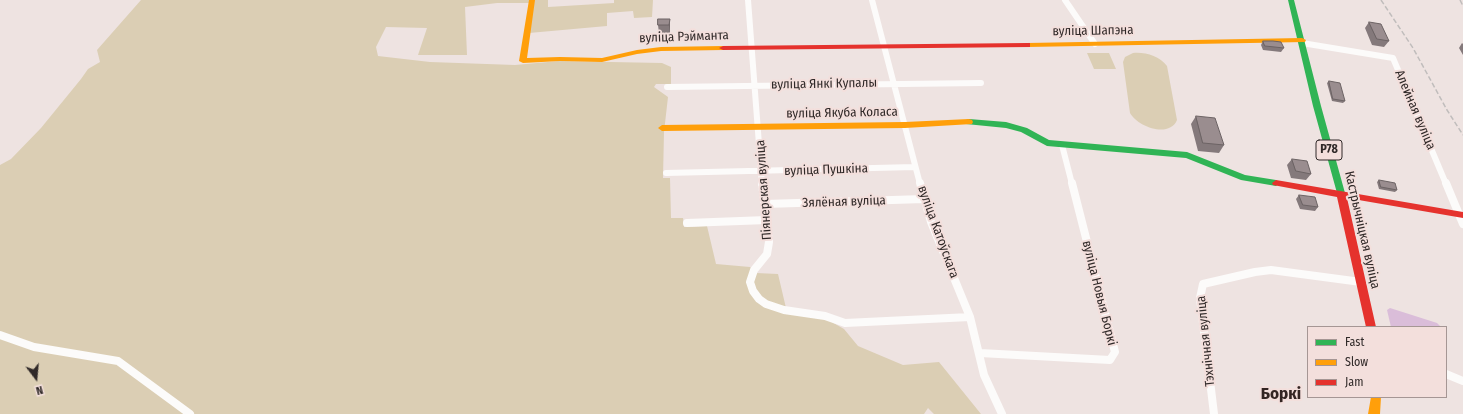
<!DOCTYPE html>
<meta charset="utf-8">
<style>
body{margin:0}
#map{position:relative;width:1463px;height:414px;overflow:hidden;background:#eee3e1;font-family:"Fira Sans Condensed",sans-serif}
canvas{display:block}
.legend{position:absolute;left:1307px;top:326px;width:140px;height:72px;box-sizing:border-box;background:#f3dfdc;border:1px solid #a59694;margin:0;padding:5px 7px;list-style:none;font-size:12px;color:#302928}
.legend li{display:flex;align-items:center;gap:8px;height:20px}
.legend b{width:20px;border:1px solid #a59694}
.north{position:absolute;left:16px;top:358px;width:40px;height:40px;-webkit-text-stroke:3px #f3dfdc;paint-order:stroke;rotate:164deg;font-size:11px;font-weight:700;line-height:16px;text-align:center;color:#302928}
.north::after{content:'';display:block;margin:auto;width:14px;height:18px;background:#302928;clip-path:polygon(50% 0,100% 100%,50% 72%,0 100%)}
</style>
<div id="map">
<canvas width="1463" height="414"></canvas>
<ul class="legend">
<li><b style="height:5px;background:#30b455"></b>Fast</li>
<li><b style="height:5px;background:#ff9f0a"></b>Slow</li>
<li><b style="height:5px;background:#e5322d"></b>Jam</li>
</ul>
<div class="north">N</div>
</div>
<script>
const g = document.querySelector('canvas').getContext('2d');
g.lineJoin = 'round';
function paint(path, color) { g.fillStyle = color; g.fill(path, 'evenodd'); }
function stroke(path, color, width, dash) { g.strokeStyle = color; g.lineWidth = width; g.lineCap = dash ? 'butt' : 'round'; g.setLineDash(dash || []); g.stroke(path); }
function drawText(font, color, halo, rows, align = 'center') {
  g.font = font + ' "Fira Sans Condensed",sans-serif'; g.lineWidth = 4; g.setLineDash([]); g.textBaseline = 'middle'; g.strokeStyle = halo; g.fillStyle = color; for (const [text, x, y, turn = 0] of rows) {
    g.save(); g.translate(x, y); g.rotate((+turn || 0) * Math.PI / 180); g.textAlign = isNaN(turn) ? turn : align; if (halo) g.strokeText(text, 0, 0); g.fillText(text, 0, 0); g.restore();
  }
}
const green = new Path2D(`
 M141 0H548V7L614 3V0H653L652 17 634 18 633 11 607 13V26L529 33V3H497L465 7 467 55H418L427 28 386 27 376 47 378 56 430 62 515 65 559 61 662 63 671 67V84H656L654 87 668 97 664 132 663 178H670L671 218H683L684 227 707 226 716 264 750 267 756 273 778 274 786 308 823 317 844 329 858 346 903 365 939 362 981 414H934L928 408 924 414H0V165L11 159 41 128 81 79 88 69 100 62 97 50Z
 M1087 53H1109L1116 69H1094Z
 M1133 53C1146 52 1159 56 1167 66L1177 120C1169 139 1137 126 1130 113L1123 62 1125 57Z`);
const water = new Path2D(`
 M1390 308 1437 323 1441 327H1391L1387 310Z`);
const streetFar1 = new Path2D(`
 M748 0 762 184
 M872 0 920 184
 M1065 0 1095 44
 M1302 43 1393 58 1446 184
 M667 87 981 83
 M1062 145 1072 184
 M666 173 915 167`);
const street = new Path2D(`
 M762 183 769 242 767 254 754 270 750 282 753 291 759 299 766 304 784 310 825 316 845 323 970 317
 M920 183 931 222 970 317 984 375 1002 414
 M1446 183 1463 224
 M765 204 924 199
 M687 223 767 220
 M0 335 34 347 118 361 190 414
 M980 353 1110 360 1115 352 1072 183
 M1446 374 1463 381
 M1214 414 1200 298 1203 284 1255 272 1271 270 1361 282`);
const fast = new Path2D(`
 M1288 0H1294L1321 106 1345 193 1341 196 1337 193 1313 106Z
 M969 119 1006 122 1027 128 1049 140 1187 152 1245 175 1276 180 1280 183 1276 186 1241 180 1186 158 1047 146 1021 132 1006 128 966 124 965 122 966 120Z`);
const slow = new Path2D(`
 M529 0H535L527 58 560 57 602 58 637 50 661 47 723 46 727 48 723 50 661 51 637 54 602 62 560 61 523 63 519 61Z
 M1302 38 1306 40 1305 42 1027 47 1023 45 1027 43Z
 M969 119 972 120 973 122 972 124 905 128 662 131 658 128 662 125 905 122Z
 M1371 397H1381L1380 414H1368Z`);
const jam = new Path2D(`
 M1027 43H1030V47L723 50 719 48 723 46Z
 M1276 180 1463 212V218L1347 198 1376 327H1366L1337 197 1273 185 1272 183Z`);
const rail = new Path2D(`
 M1381 0 1413 48 1447 110 1463 135
 M1460 0 1463 6`);
const wall = new Path2D(`
 M670 19V33H659L658 25Z
 M1369 22 1389 41 1384 47 1372 45 1365 28Z
 M1263 41 1284 48 1281 52 1263 50 1261 45Z
 M1462 43 1463 44V55L1459 48Z
 M1329 81 1345 101 1343 103 1332 101 1327 83Z
 M1196 116 1224 145 1219 153 1198 151 1191 124Z
 M1292 159 1311 174 1306 180 1291 178 1287 165Z
 M1379 180 1397 190 1395 192 1379 189 1377 182Z
 M1299 195 1318 207 1315 211 1300 209 1296 199Z`);
const shadedWall = new Path2D(`
 M670 19V33L669 25Z`);
const building = new Path2D(`
 M658 19H670L669 25H658Z
 M1369 22 1381 24 1389 41 1377 39Z
 M1263 41H1273L1281 42 1284 48 1265 46Z
 M1329 81 1340 83 1345 101 1333 99Z
 M1196 116 1215 118 1224 145 1203 143Z
 M1292 159 1307 161 1311 174 1296 171Z
 M1379 180 1395 183 1397 190 1381 187Z
 M1299 195 1315 197 1318 207 1303 205Z`);
const shields = [
 [1329,150,26]
];
const shieldNames = [
 ["Р78",1329,150]
];
const streetNames = [
 ["вуліца Шапэна",1093,31,-1],
 ["вуліца Рэйманта",684,37,-2],
 ["вуліца Янкі Купалы",824,84,-1],
 ["Алейная вуліца",1415,110,67],
 ["вуліца Якуба Коласа",842,113,-1],
 ["вуліца Пушкіна",826,170,-2],
 ["Піянерская вуліца",764,190,-94],
 ["Зялёная вуліца",844,202,-2],
 ["Кастрычніцкая вуліца",1362,230,77],
 ["вуліца Катоўскага",938,232,70],
 ["вуліца Новыя Боркі",1099,293,76],
 ["Тэхнічная вуліца",1206,341,-96]
];
const nearNeighbourhoodnames = [
 ["Боркі",1281,394]
];
paint(green, '#dbceb4');
paint(water, '#dabdd9');
stroke(streetFar1, '#fcfbfa', 6);
stroke(street, '#fcfbfa', 8);
paint(fast, '#30b455');
paint(slow, '#ff9f0a');
paint(jam, '#e5322d');
stroke(rail, '#c0bdbc', 1.5, [5, 2.5]);
paint(wall, '#84797b');
paint(shadedWall, '#6c6364');
paint(building, '#9a8d8f');
stroke(building, '#6c6364', 1);
for (const [x, y, w] of shields) { const box = new Path2D(); box.roundRect(x - w / 2, y - 10, w, 20, 3); g.fillStyle = '#f3dfdc'; g.fill(box); stroke(box, '#302928', 1); }
drawText('bold 12px', '#302928', null, shieldNames);
drawText('13px', '#302928', '#f3dfdc', streetNames);
drawText('bold 17px', '#332523', '#f3dfdc', nearNeighbourhoodnames);
</script>
